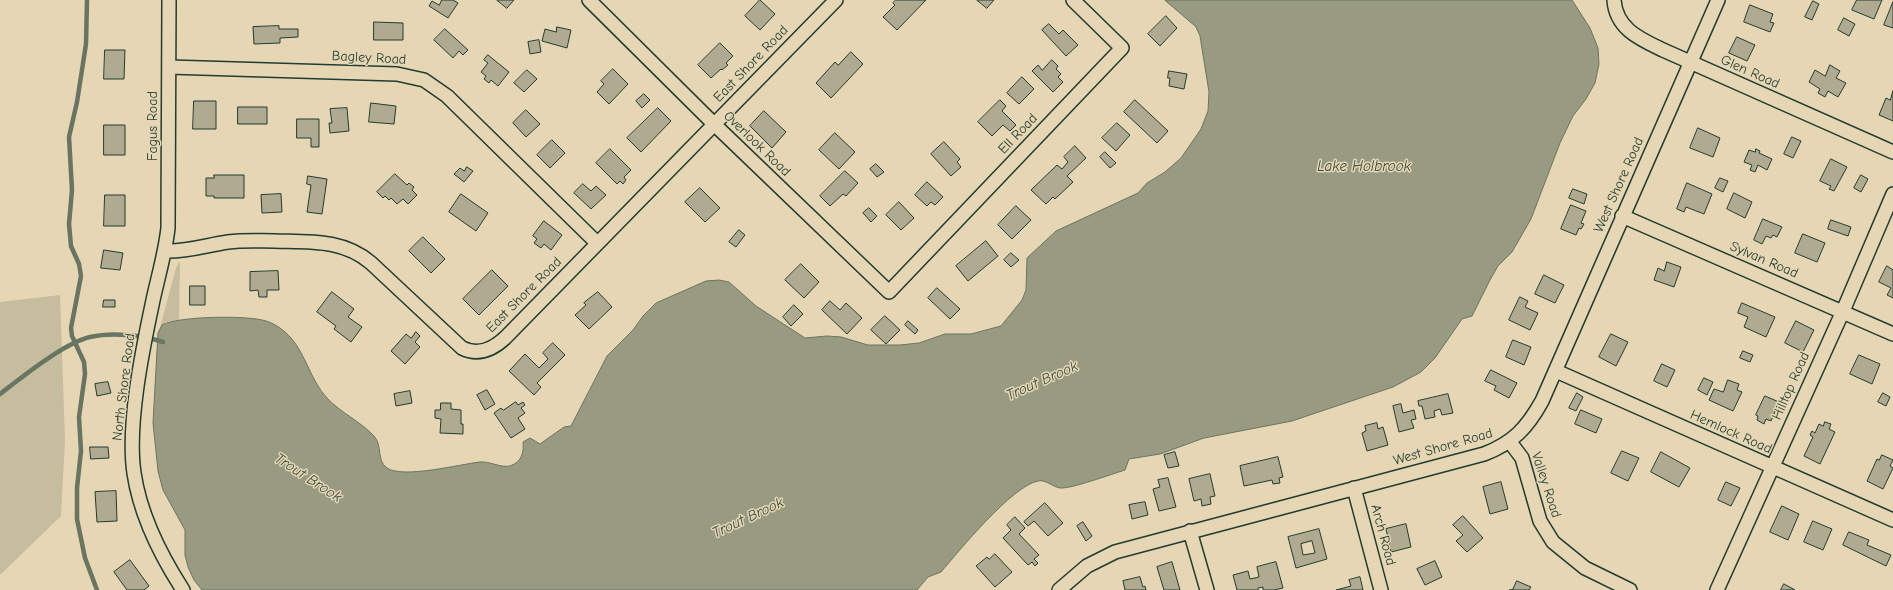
<!DOCTYPE html>
<style>
body{margin:0}
canvas{display:block;background:#e7d6b3}
</style>
<canvas width="1893" height="590"></canvas>
<script>
const g = document.querySelector('canvas').getContext('2d');
g.lineJoin = 'round';
function paint(path, color) { g.fillStyle = color; g.fill(path, 'evenodd'); }
function stroke(path, color, width, dash) { g.strokeStyle = color; g.lineWidth = width; g.lineCap = dash ? 'butt' : 'round'; g.setLineDash(dash || []); g.stroke(path); }
function drawText(font, color, halo, rows, align = 'center') {
  g.font = font + ' "Comic Neue",sans-serif'; g.lineWidth = 3; g.setLineDash([]); g.textBaseline = 'middle'; g.strokeStyle = halo; g.fillStyle = color; for (const [text, x, y, turn = 0] of rows) {
    g.save(); g.translate(x, y); g.rotate((+turn || 0) * Math.PI / 180); g.textAlign = isNaN(turn) ? turn : align; if (halo) g.strokeText(text, 0, 0); g.fillText(text, 0, 0); g.restore();
  }
}
const green = new Path2D(`
 M180 261 179 320 166 322 160 327 176 268Z
 M60 295 65 440 61 516 0 575V302Z`);
const water = new Path2D(`
 M1165 0H1572L1590 28 1598 48 1599 64 1595 83 1586 99 1573 116 1560 143 1531 219 1512 252 1498 266 1490 280 1472 316 1462 319 1435 358 1421 372 1393 387 1292 421 1204 438 1160 454 1129 459 1125 470C1112 474 1071 489 1060 488 1053 487 1045 479 1038 481 1012 486 959 551 941 572L928 577 917 590H202L194 580 188 567 185 555V530L163 490 158 471 153 423 158 333 162 325C178 316 248 315 266 321 276 324 285 331 291 338 306 355 311 381 327 398 341 413 360 421 374 436 383 446 376 460 387 468 403 479 461 464 480 462 490 461 500 468 510 466 522 462 524 452 523 442L530 438 540 444 564 427 571 426 607 356 633 330 643 316 656 303 706 281 719 280 729 282 756 306 805 338 827 336 841 337 868 345H900L919 343 945 334H971L1001 326 1022 300 1026 290 1027 258 1056 231 1138 193 1147 183 1165 172 1181 158 1201 129 1208 111 1209 92 1200 36 1196 27Z`);
const stream = new Path2D(`
 M87 0 86 44 77 102 69 137 72 190 69 224 71 246 79 264 81 276 71 328 72 336 84 362 85 374 79 417 81 451 77 488V519L85 558 97 590
 M0 394C22 377 64 343 90 337 112 332 142 335 163 342`);
const building = new Path2D(`
 M442 0H453L458 3 448 18 429 6 432 1 439 5Z
 M497 0H514L507 8Z
 M760 0 775 14 760 30 745 16Z
 M896 0H926L897 30 883 17 895 5 893 3Z
 M977 0H994L987 8Z
 M1857 0H1882L1874 19 1852 10Z
 M1813 1 1819 4 1812 20 1805 17Z
 M1893 2V28L1884 25Z
 M1750 5 1773 14 1770 22 1774 23 1770 32 1744 22Z
 M1166 16 1177 28 1160 46 1148 34Z
 M1844 18 1855 24 1849 36 1838 30Z
 M374 22 403 23V40H374Z
 M1049 24 1059 34 1063 30 1078 45 1066 56 1042 30Z
 M279 26V29H298V37L280 38V43L254 44 253 27Z
 M557 27 571 30 567 48 542 41 545 29 556 32Z
 M445 29 468 50 463 55 459 51 453 58 434 40Z
 M1737 37 1755 45 1747 61 1729 53Z
 M539 40 541 52 530 54 528 42Z
 M720 43 733 56 726 63 728 65 722 70 721 69 711 78 698 65Z
 M105 50H125L124 79H104Z
 M851 52 863 64 831 98 816 83 835 62 838 65Z
 M488 55 509 72 498 86 491 80 489 83 484 79 486 76 481 72 488 63 484 60Z
 M1052 60 1058 66 1056 69 1061 74 1058 77 1063 82 1053 92 1032 71 1038 65 1042 70Z
 M1830 65 1840 71 1836 78 1846 83 1838 97 1828 91 1825 97 1818 93 1820 89 1809 82 1815 70 1825 76Z
 M613 69 628 84 609 104 597 92 604 84 601 81Z
 M527 70 537 79 524 92 514 83Z
 M1169 71 1187 74 1184 89 1169 86 1170 78H1168Z
 M1022 77 1034 89 1019 104 1007 93Z
 M1893 91V121L1879 115 1886 98 1890 100Z
 M644 94 650 100 642 108 636 101Z
 M1000 100 1006 106 1002 111 1016 125 1010 131 1003 125 992 136 978 122Z
 M1135 100 1168 131 1157 143 1124 112Z
 M194 101H216V129H193Z
 M371 103 396 106 394 124 369 122Z
 M238 107H267V124H238Z
 M347 108 349 131 330 133 329 123H332L330 109Z
 M658 108 671 121 641 152 627 138Z
 M526 110 540 124 526 137 513 123Z
 M764 111 786 132 772 148 750 126Z
 M297 119H319V147H311V138H297Z
 M1117 123 1130 135 1116 151 1102 138Z
 M104 125H125V155H104Z
 M1698 128 1720 138 1713 157 1690 148Z
 M835 133 855 152 839 169 819 150Z
 M1792 137 1801 141 1793 158 1784 154Z
 M552 140 565 153 550 168 537 155Z
 M944 142 960 159 957 162 961 167 951 176 931 154Z
 M1075 146 1086 158 1067 176 1073 182 1055 199 1053 197 1046 204 1031 190 1057 165 1062 169 1068 162 1064 157Z
 M610 149 631 170 624 177 626 180 623 184 620 181 617 184 596 163Z
 M1756 149 1760 151 1759 153 1772 159 1767 170 1758 165 1755 172 1750 170 1752 165 1744 162 1749 150 1755 152Z
 M1105 152 1116 163 1110 168 1100 157Z
 M1831 159 1847 167 1834 191 1829 189 1831 186 1820 181Z
 M876 164 884 172 877 177 870 169Z
 M467 167 473 171 464 182 454 174 460 168 464 171Z
 M845 171 858 183 846 196 843 194 830 206 820 196Z
 M395 174 407 185 409 183 414 187 412 190 417 195 408 204 403 199 397 204 391 198 389 200 385 196 383 198 377 192Z
 M214 175H244V198H214V196H206V178H214Z
 M1861 175 1868 179 1861 192 1854 188Z
 M308 176 327 179 322 214 307 212 311 185 307 184Z
 M1720 178 1728 181 1723 192 1715 188Z
 M927 182 943 197 935 205 931 202 927 206 915 195Z
 M1687 183 1712 194 1704 214 1686 207 1684 212 1677 209Z
 M583 184 591 191 596 186 606 195 591 209 574 193Z
 M700 188 720 208 705 222 685 202Z
 M1573 189 1587 194 1584 204 1569 198Z
 M1734 193 1752 202 1745 218 1727 209Z
 M281 194 282 212 262 213 261 195Z
 M461 194 488 213 476 231 449 212Z
 M105 195H125V226H104Z
 M899 202 914 218 901 230 886 215Z
 M1571 205 1586 211 1581 223 1584 224 1581 229 1579 228 1576 235 1561 229Z
 M1016 206 1031 220 1012 239 998 225Z
 M869 208 877 216 871 222 863 213Z
 M1763 219 1782 227 1777 237 1773 235 1771 238 1766 236 1762 244 1754 240Z
 M1831 220 1851 227 1848 236 1828 229Z
 M544 221 562 235 551 250 544 244 541 248 534 243 537 239 533 236Z
 M739 230 745 235 736 247 729 242Z
 M1803 234 1825 243 1817 262 1795 253Z
 M423 237 445 259 431 273 409 251Z
 M986 241 998 256 968 281 956 266Z
 M104 250 123 253 120 270 101 268Z
 M1011 253 1019 260 1011 267 1004 260Z
 M1667 262 1681 267 1674 287 1654 280 1658 268 1664 271Z
 M801 264 819 282 804 298 785 280Z
 M1887 266 1893 270V298L1887 295 1891 288 1879 282Z
 M492 270 508 286 479 315 463 299Z
 M278 271 279 290H267V297H259L258 290 250 291V272Z
 M1544 275 1564 285 1555 303 1535 294Z
 M190 286H205V305H190Z
 M937 288 960 309 950 319 928 298Z
 M332 292 354 309 348 317 362 327 351 342 334 329 336 326 317 312Z
 M598 292 612 307 589 329 575 315 586 305 584 303Z
 M1520 297 1528 301 1525 307 1538 313 1530 330 1509 320Z
 M104 300H115V307H103Z
 M830 301 840 310 846 303 862 318 847 334 822 310Z
 M1742 303 1775 317 1766 337 1744 327 1748 317 1738 313Z
 M794 305 803 314 791 326 783 317Z
 M885 316 900 330 886 344 871 330Z
 M908 321 918 330 915 334 905 325Z
 M1796 321 1814 330 1803 352 1785 343Z
 M416 332 420 336 415 342 420 347 405 364 391 351 406 334 411 338Z
 M1611 334 1628 342 1616 366 1599 357Z
 M1513 340 1531 347 1524 365 1506 357Z
 M553 343 565 355 537 383 541 387 534 395 509 371 525 354 539 368 548 359 543 353Z
 M1743 351 1753 355 1750 362 1740 358Z
 M1859 355 1880 364 1872 384 1850 374Z
 M1662 364 1675 370 1667 387 1654 381Z
 M1491 370 1517 383 1509 398 1494 390 1496 386 1485 381Z
 M1704 378 1713 382 1707 395 1698 390Z
 M1728 380 1739 384 1737 390 1742 392 1733 411 1709 400 1714 389 1723 392Z
 M108 382 111 393 97 396 95 384Z
 M487 390 495 404 485 410 477 395Z
 M410 391 412 403 396 406 394 394Z
 M1577 393 1583 397 1576 411 1569 408Z
 M1883 393 1890 397 1886 406 1878 402Z
 M1448 394 1453 413 1442 415 1440 409 1434 411 1435 417 1425 419 1422 406H1419L1418 401Z
 M1765 396 1779 402 1771 421 1766 419 1764 424 1757 420 1758 416 1756 415Z
 M516 402 518 405 523 402 525 405 521 408 525 413 518 418 525 429 511 438 494 413 501 408 503 410Z
 M441 403H451V409L461 410V424H463V434L440 433 441 419 435 418V410H440Z
 M1401 404 1403 413 1414 410 1416 419 1411 420 1414 428 1399 432 1393 406Z
 M1581 410 1602 419 1596 433 1575 424Z
 M1825 422 1831 424 1829 429 1835 432 1820 464 1804 456 1813 437 1810 435 1812 431 1815 433 1819 424 1823 426Z
 M1377 423 1378 429 1383 427 1388 445 1367 451 1362 433 1366 431 1365 426Z
 M90 447H108L109 458 91 459Z
 M1622 451 1639 458 1628 481 1611 473Z
 M1175 452 1179 466 1168 468 1164 455Z
 M1661 452 1690 468 1679 487 1651 472Z
 M1882 455 1893 460 1890 466 1893 468 1883 489 1867 481 1877 459 1879 460Z
 M1278 457 1283 477 1279 478 1280 483 1273 484 1272 480 1244 486 1240 466Z
 M1210 474 1215 496 1210 497 1211 504 1202 506 1201 499 1194 501 1189 479Z
 M1168 478 1176 507 1159 511 1153 489 1160 487 1158 480Z
 M1501 482 1508 509 1490 514 1483 487Z
 M1726 482 1740 488 1731 506 1718 500Z
 M116 491 117 521 97 522 95 492Z
 M1145 502 1148 515 1132 519 1129 505Z
 M1045 503 1063 523 1048 536 1034 521 1028 526 1024 522Z
 M1782 506 1799 514 1788 540 1770 532Z
 M1463 516 1483 538 1467 552 1456 541 1463 535 1453 525Z
 M1015 517 1025 528 1019 534 1039 555 1034 559 1038 563 1035 566 1032 562 1028 565 1003 538 1011 530 1007 525Z
 M1813 521 1832 529 1823 550 1804 542Z
 M1083 522 1092 536 1086 541 1077 526Z
 M1406 524 1411 547 1391 552 1386 529Z
 M1319 529 1327 559 1296 568 1288 537ZM1312 541 1315 553 1303 555 1301 544Z
 M1849 532 1869 540 1867 545 1891 555 1886 566 1843 545Z
 M995 554 1012 572 995 587 976 566 987 557 989 559Z
 M130 560 149 586 144 590H127L114 572Z
 M1435 561 1442 577 1425 585 1417 569Z
 M1172 562 1180 590H1164L1157 567Z
 M1276 562 1283 588 1274 590H1263V587L1258 588V590H1237L1233 575 1248 571 1250 579 1259 577 1257 567Z
 M1140 577 1143 587 1145 586 1146 590H1125L1123 581Z
 M1360 577 1363 590H1336L1351 586 1349 580Z
 M1517 581 1531 587 1529 590H1509H1512Z
 M1784 584 1795 590H1781Z`);
const minor = new Path2D(`
 M169 0 168 228C165 255 157 280 152 305 142 352 127 426 134 473 140 514 161 556 183 590
 M589 0 715 125 889 292 1122 48 1073 0
 M1614 0C1616 29 1640 39 1663 50L1893 152
 M169 67 397 74 424 80 447 96 597 243
 M1622 216 1893 334
 M165 251C187 252 207 245 228 242 244 240 259 241 275 241 309 242 343 239 371 263L462 348C478 356 492 350 505 338L836 0
 M1556 371 1893 520
 M1510 442 1522 458 1540 521 1553 542 1585 568 1630 590
 M1354 488 1381 590
 M1190 531 1207 590
 M1059 590 1087 566 1115 552 1484 454C1513 443 1527 428 1542 401L1718 0
 M1717 590 1843 311 1893 194`);
const streetNames = [
 ["Bagley Road",369,58,3],
 ["East Shore Road",751,64,-46],
 ["Glen Road",1750,72,24],
 ["Fagus Road",153,126,-90],
 ["Ell Road",1018,134,-46],
 ["Overlook Road",757,144,44],
 ["West Shore Road",1619,185,-66],
 ["Sylvan Road",1764,260,23],
 ["East Shore Road",524,295,-45],
 ["Hilltop Road",1791,386,-66],
 ["North Shore Road",124,387,-83],
 ["Hemlock Road",1731,432,24],
 ["West Shore Road",1443,447,-16],
 ["Valley Road",1546,485,72],
 ["Arch Road",1383,535,75]
];
const waterNames = [
 ["Lake Holbrook",1364,167],
 ["Trout Brook",1042,381,-24],
 ["Trout Brook",308,478,33],
 ["Trout Brook",748,518,-25]
];
paint(green, '#c6bd9e');
paint(water, '#989a81');
stroke(water, '#687562', 1);
stroke(stream, '#687562', 4.5);
paint(building, '#b0ab90');
stroke(building, '#1f3d34', 1);
stroke(minor, '#1f3d34', 16);
stroke(minor, '#e7d6b3', 13);
drawText('14px', '#1f3d34', '#e7d6b3', streetNames);
drawText('italic 15px', '#314b40', '#e7d6b3', waterNames);
</script>
